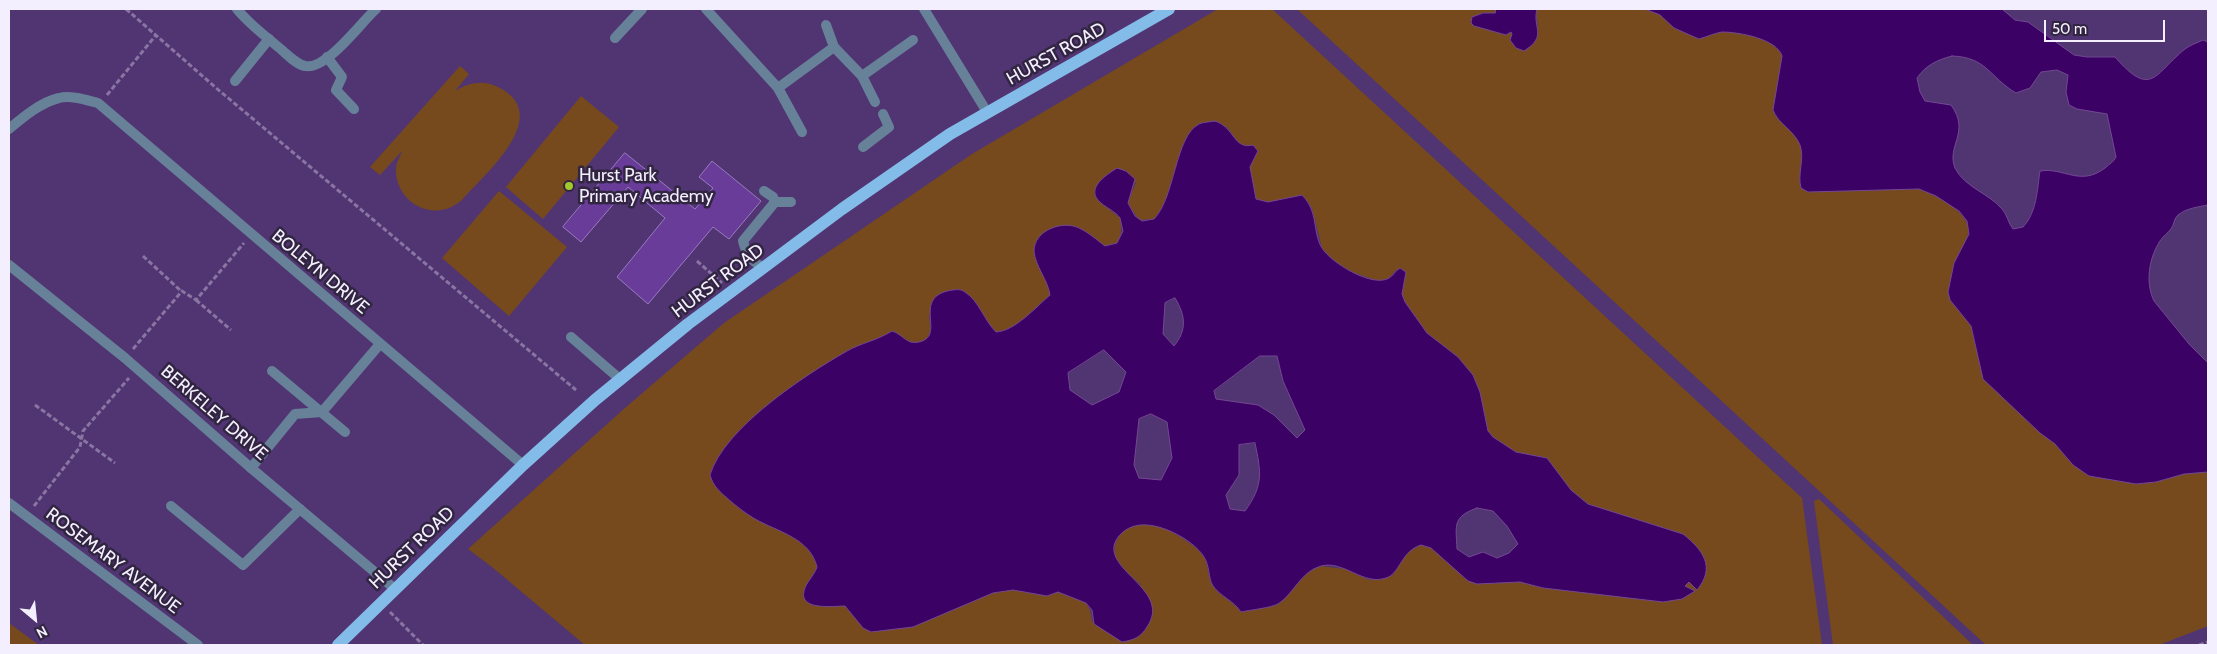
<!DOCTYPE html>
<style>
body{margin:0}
#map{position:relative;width:2217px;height:654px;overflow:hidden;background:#513572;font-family:Cabin,sans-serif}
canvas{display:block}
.frame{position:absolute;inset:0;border:10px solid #f4effe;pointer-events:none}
.north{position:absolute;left:10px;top:594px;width:50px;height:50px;-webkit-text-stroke:4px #312541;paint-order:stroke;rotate:152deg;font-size:14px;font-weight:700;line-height:20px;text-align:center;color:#f4effe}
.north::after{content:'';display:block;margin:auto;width:18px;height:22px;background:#f4effe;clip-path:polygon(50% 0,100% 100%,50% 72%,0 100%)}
.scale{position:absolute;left:2044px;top:20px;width:121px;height:22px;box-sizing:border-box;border:2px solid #f4effe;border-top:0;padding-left:6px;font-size:15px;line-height:18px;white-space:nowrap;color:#f4effe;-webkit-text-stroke:4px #312541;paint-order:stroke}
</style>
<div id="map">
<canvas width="2217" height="654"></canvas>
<div class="frame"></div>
<div class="north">N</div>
<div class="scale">50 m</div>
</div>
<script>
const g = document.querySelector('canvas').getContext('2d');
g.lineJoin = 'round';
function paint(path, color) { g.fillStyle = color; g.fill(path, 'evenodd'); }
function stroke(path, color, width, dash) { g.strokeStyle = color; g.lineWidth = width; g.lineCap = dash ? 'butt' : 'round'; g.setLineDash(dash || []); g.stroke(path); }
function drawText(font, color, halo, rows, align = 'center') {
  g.font = font + ' Cabin,sans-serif'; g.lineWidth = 5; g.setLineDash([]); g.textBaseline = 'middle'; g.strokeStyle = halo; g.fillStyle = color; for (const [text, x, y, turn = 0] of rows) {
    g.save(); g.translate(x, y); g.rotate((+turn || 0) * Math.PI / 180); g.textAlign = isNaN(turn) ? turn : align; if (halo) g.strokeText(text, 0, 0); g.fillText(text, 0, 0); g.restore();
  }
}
const green = new Path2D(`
 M1218 9H1272L1802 498 1822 645H585L492 567 468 549 625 408 724 323 972 154ZM1227 127 1241 146 1245 147 1256 199 1268 202 1302 195 1312 208 1322 248 1335 262 1349 271 1378 281 1389 278 1396 270 1406 272 1402 294 1405 302 1427 333 1458 357 1480 392 1488 431 1493 437 1516 452 1547 458 1571 490 1588 504 1683 534 1697 589 1689 582 1685 586 1694 592 1682 599 1543 588 1520 582 1477 584 1468 581 1431 548 1421 545 1408 552 1393 575 1369 580 1345 569 1320 566 1306 574 1278 604 1241 612C1234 602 1219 596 1213 586 1205 572 1211 560 1196 548 1176 532 1141 511 1120 535 1114 543 1113 551 1117 560 1121 569 1134 578 1141 585L1092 622C1091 598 1077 598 1058 592L1047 596 1013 590 993 593 863 628 845 606H813L804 590 817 567C810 535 766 526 742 511L846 351C861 344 877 340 892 331 898 333 900 337 905 340 913 346 929 342 930 331 931 326 929 320 929 315L991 326 996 332C1016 331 1035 307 1050 295L1049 289 1079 227C1086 233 1097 244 1105 246 1123 252 1122 228 1120 218L1100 202 1136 182 1128 203 1139 220 1154 219 1165 204 1181 152Z
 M1297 9H1496L1495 13H1483L1472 17 1471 23 1511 32 1512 34 1538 26 1536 12 1537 9H1645L1660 15 1674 28 1699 39C1706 37 1715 33 1722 32 1738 31 1777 39 1782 56L1773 110C1778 124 1794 130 1800 145 1805 159 1797 174 1801 188L1808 192 1919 189C1936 196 1976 214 1967 237 1964 246 1957 255 1954 265 1952 276 1952 288 1950 300L1971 326 1983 379 2040 433 2055 444 2073 465 2089 476 2136 484 2156 482 2184 474 2208 472V626L2159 645H1986Z
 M460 66 469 74 455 91C468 83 483 79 498 87 555 115 485 174 462 200 456 205 449 209 441 210 417 214 395 193 396 169 396 163 400 157 402 151L380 175 370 167Z
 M581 96 619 127 543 219 506 187Z
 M499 191 567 247 509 316 442 258Z
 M1819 499 1973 645H1833L1814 501Z
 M9 623 39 645H9Z`);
const water = new Path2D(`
 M1496 9H1537C1532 28 1548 36 1524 51L1516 48 1510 40 1512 34 1511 32 1506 35 1474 26 1471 23 1472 17 1483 13H1495Z
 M1645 9H2002L2015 20 2028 22 2074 55 2087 57H2115C2152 99 2154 74 2185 49 2190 45 2197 43 2203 40L2208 42V205C2198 207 2187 208 2178 215 2174 218 2174 225 2171 229 2168 233 2163 236 2160 241 2149 258 2145 282 2154 301L2189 344 2208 363V472L2184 474 2156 482 2136 484 2089 476 2073 465 2055 444 2040 433 1983 379 1971 326 1950 300 1948 292 1954 263 1969 234 1967 221 1959 211 1936 196 1919 189 1808 192 1801 188C1797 174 1805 159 1800 145 1794 130 1778 124 1773 110L1782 56C1777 39 1739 32 1722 32 1715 33 1706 37 1699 39L1674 28 1660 15ZM1952 56C1987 57 1989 77 2016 93L2030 88 2041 72 2057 70 2068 75 2066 92 2069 105 2077 109 2107 114 2116 157C2114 162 2109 164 2105 168 2080 187 2064 167 2040 171 2037 190 2037 212 2023 227L2013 229C2008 223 2007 214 2002 209 1990 194 1964 187 1955 168 1946 146 1971 132 1951 105L1925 101 1920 92 1917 78C1926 65 1937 60 1952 56Z
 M1215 121C1235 127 1233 150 1253 145L1258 151 1250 167 1256 199 1268 202 1302 195C1319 212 1312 232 1322 248 1331 263 1373 288 1389 278 1393 276 1395 271 1400 268L1406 272 1402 294 1405 302 1427 333 1458 357 1473 375 1480 392 1488 431 1493 437 1516 452 1547 458 1571 490 1588 504 1683 534C1703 550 1716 567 1697 590L1689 582 1685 586 1695 591 1682 599 1663 602 1543 588 1520 582 1477 584 1468 581 1431 548 1421 545C1401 551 1400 574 1386 578 1363 586 1344 560 1321 566 1301 571 1293 595 1278 604 1270 608 1250 610 1241 612 1234 601 1220 596 1213 586 1208 578 1210 566 1204 557 1193 539 1156 520 1135 526 1126 528 1116 536 1114 546 1110 573 1171 592 1147 627 1141 637 1134 640 1122 642L1094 624 1092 610 1086 603 1058 592 1047 596 1013 590 993 593 913 627 871 632 863 628 845 606C834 606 799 611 804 591 806 582 814 576 817 567 810 538 778 532 755 519 745 513 736 506 728 499 719 491 713 486 710 475 724 428 805 375 847 351 861 343 878 340 892 331 903 334 906 345 919 342 924 341 929 338 930 333 934 320 921 298 947 291 953 290 960 288 965 292 979 301 984 320 996 332 1015 331 1036 307 1050 295 1048 280 1035 266 1034 251 1034 230 1063 220 1079 228 1088 232 1097 240 1105 246L1117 243 1123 231 1120 218C1115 211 1108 209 1101 203 1084 189 1106 175 1117 168L1126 171 1135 179 1128 203 1135 216 1142 221 1154 219C1175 198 1175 136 1199 124 1203 122 1210 122 1215 121ZM1175 298C1186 316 1187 330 1174 346L1163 334 1165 303ZM1104 350 1126 372 1119 392 1092 405 1070 390 1068 373ZM1260 356H1277L1283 381 1305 430 1297 438 1274 415 1258 405 1216 399 1214 391ZM1151 414 1167 422 1172 458 1161 480 1139 478 1134 465 1139 419ZM1255 443C1261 472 1264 485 1245 511L1230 509 1226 495 1239 475V445ZM1477 508 1493 511 1507 526 1518 544 1509 553 1497 558 1483 552 1469 557 1457 549C1456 525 1452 517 1477 508Z`);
const building = new Path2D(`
 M625 153 695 209 713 188 699 177 712 161 761 201 729 239 713 227 648 304 617 277 665 218 628 187 581 242 563 227Z`);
const path = new Path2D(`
 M126 9 215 87 576 390
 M107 95 156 35
 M143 256 181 291
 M697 261 722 283
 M196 300 231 330
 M133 349 182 291 196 300 244 243
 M35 405 115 463
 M34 506 80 447 83 431 129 378
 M390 612 423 645
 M2199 645 2208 642`);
const lane = new Path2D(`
 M826 25 834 47 862 76 875 102
 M327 57 342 77 336 90 354 109
 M862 76 913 40
 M235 81 269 39
 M863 147 889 127 883 114
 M764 191 773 197 775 202
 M763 268C752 261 746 254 743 241L775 202H791
 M571 337 621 380
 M272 371 345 432
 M251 468 295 414 322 412 380 344
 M171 506 243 565 300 509`);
const street = new Path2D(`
 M237 9C248 23 263 34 277 46 285 52 295 64 305 66 326 71 362 21 376 9
 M706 9 778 88 802 132
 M924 9 987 112
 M615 38 642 9
 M778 88 834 47
 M9 129C22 118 41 102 59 98 71 95 86 100 98 103L523 465
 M9 265 125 358 251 468 395 589
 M9 503 198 645`);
const primary = new Path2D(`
 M338 645 523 465 595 400 688 324 842 209 950 134 1169 9`);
const markers = [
 [569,186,5,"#a1c929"]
];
const streetNames = [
 ["HURST ROAD",1056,54,-29],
 ["BOLEYN DRIVE",320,272,40],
 ["HURST ROAD",718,281,-37],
 ["BERKELEY DRIVE",214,413,41],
 ["HURST ROAD",412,548,-44],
 ["ROSEMARY AVENUE",113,561,37]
];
const poiNames = [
 ["Hurst Park",579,176],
 ["Primary Academy",579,197]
];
paint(green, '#764a1d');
paint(water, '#3c0165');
stroke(water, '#734893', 1);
paint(building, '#693c9a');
stroke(building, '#987bbe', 1);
stroke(path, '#8975a2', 3, [5, 2.5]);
stroke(lane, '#678298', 10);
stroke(street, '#678298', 10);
stroke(primary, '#84bce9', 12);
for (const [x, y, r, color] of markers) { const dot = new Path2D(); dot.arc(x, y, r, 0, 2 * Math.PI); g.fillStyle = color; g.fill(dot); stroke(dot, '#312541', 2); }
drawText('18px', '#f4effe', '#312541', streetNames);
drawText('18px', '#f4effe', '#312541', poiNames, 'left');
</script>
